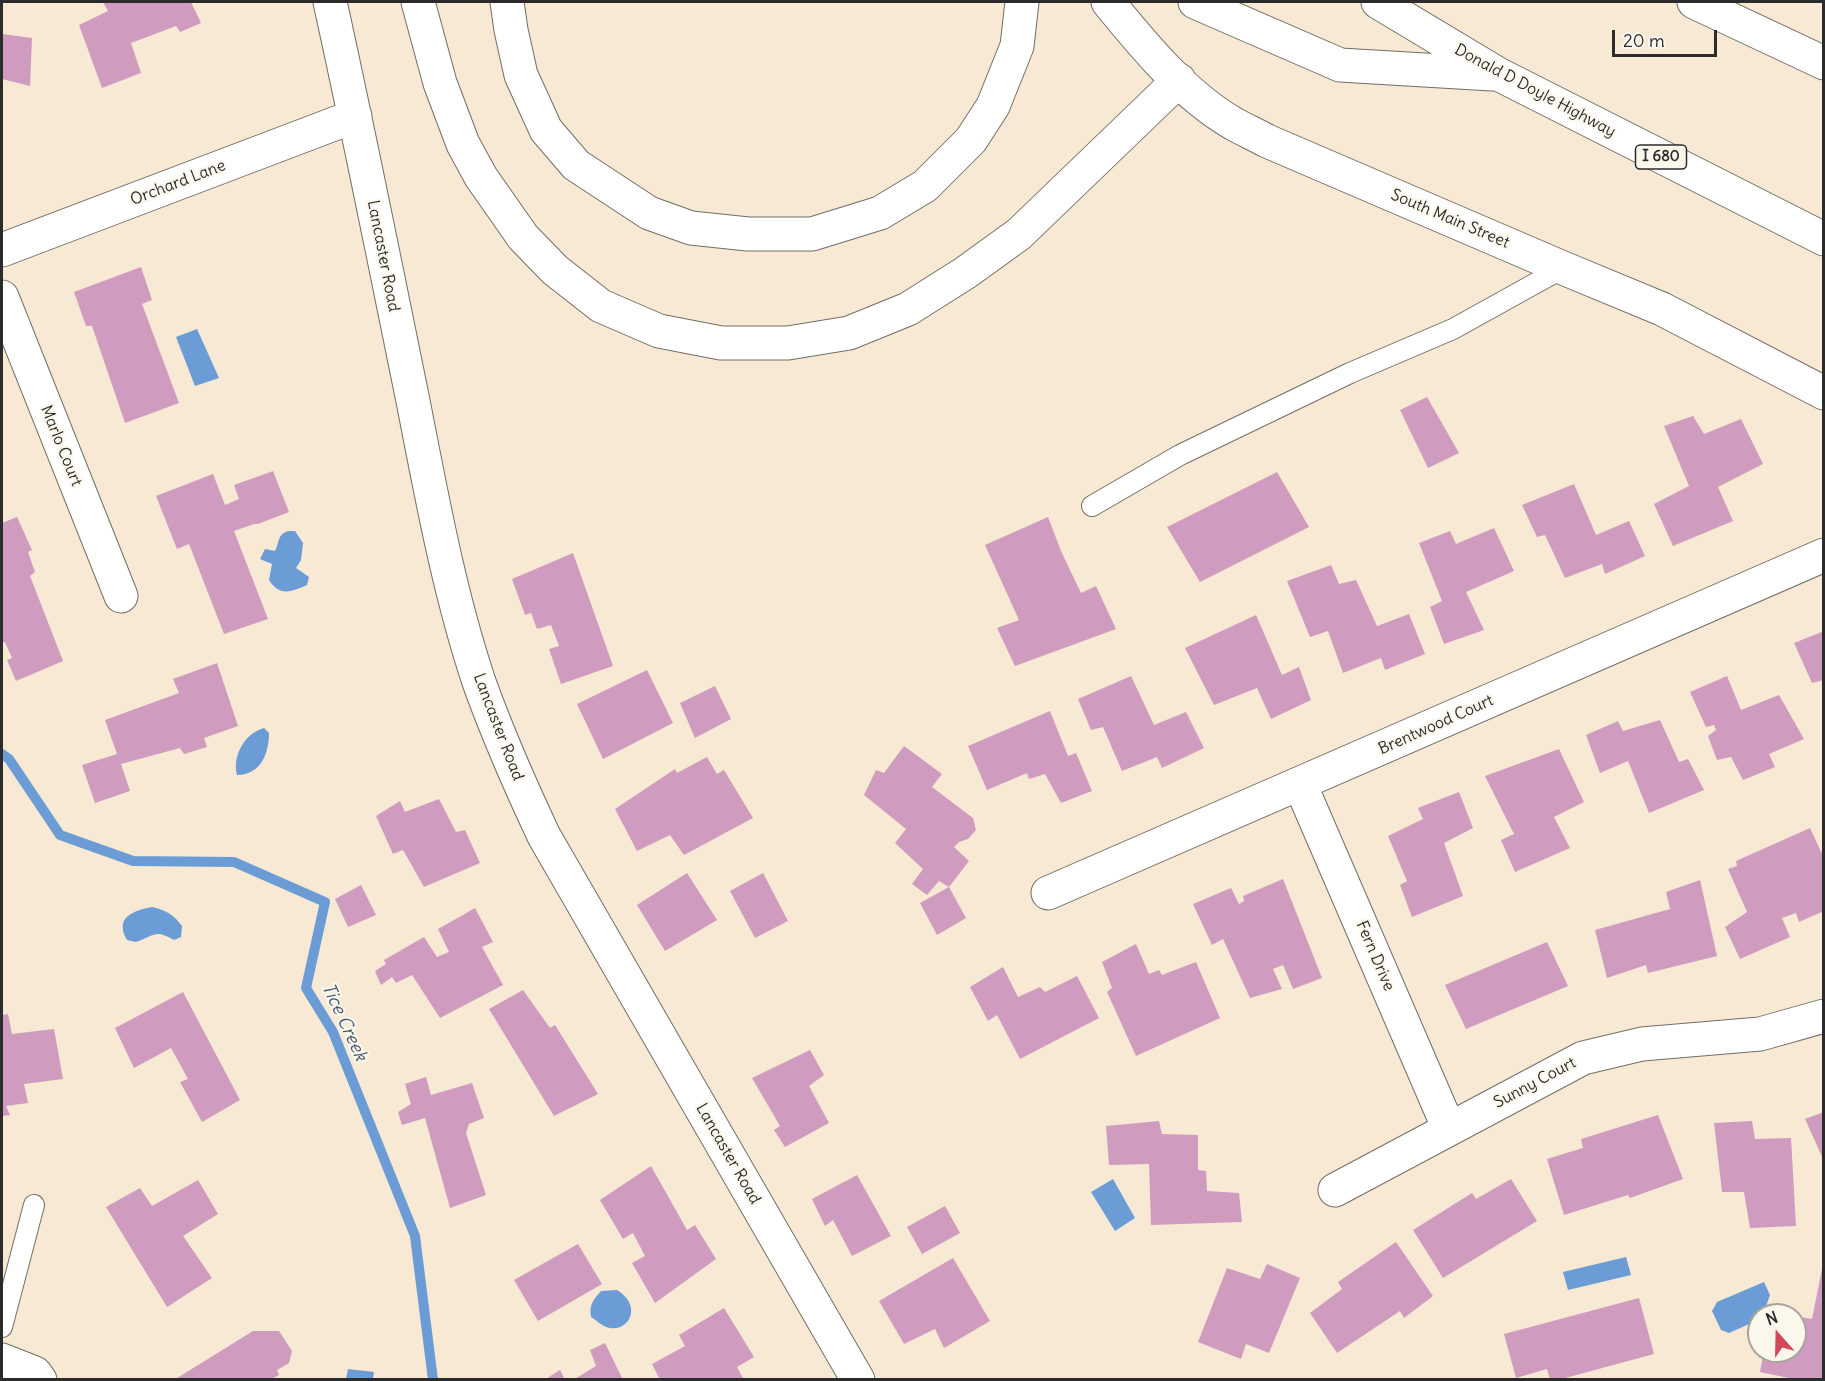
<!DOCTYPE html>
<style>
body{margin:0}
#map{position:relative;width:1825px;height:1381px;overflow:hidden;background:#f7e9d4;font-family:Delius,sans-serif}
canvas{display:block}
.frame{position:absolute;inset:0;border:3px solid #2b2b2b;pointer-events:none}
.north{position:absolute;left:1747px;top:1303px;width:60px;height:60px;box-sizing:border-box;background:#fbf7ec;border:2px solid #a8a59f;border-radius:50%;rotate:340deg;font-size:16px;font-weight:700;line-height:24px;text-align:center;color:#2b2b2b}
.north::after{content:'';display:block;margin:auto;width:21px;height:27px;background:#d1495b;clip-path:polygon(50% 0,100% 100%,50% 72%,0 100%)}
.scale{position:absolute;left:1612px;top:30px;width:105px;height:27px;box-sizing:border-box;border:3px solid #2b2b2b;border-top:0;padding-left:8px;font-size:18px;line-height:21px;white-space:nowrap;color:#2b2b2b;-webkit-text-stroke:4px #fbf7ec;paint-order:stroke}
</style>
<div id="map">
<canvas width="1825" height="1381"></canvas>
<div class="frame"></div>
<div class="north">N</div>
<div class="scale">20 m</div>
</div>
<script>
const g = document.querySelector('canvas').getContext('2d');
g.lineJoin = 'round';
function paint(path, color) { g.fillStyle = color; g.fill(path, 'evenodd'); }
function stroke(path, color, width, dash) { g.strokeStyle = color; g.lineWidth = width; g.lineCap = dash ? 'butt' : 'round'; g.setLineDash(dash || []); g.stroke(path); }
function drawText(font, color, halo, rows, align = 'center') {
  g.font = font + ' Delius,sans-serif'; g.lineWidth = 4.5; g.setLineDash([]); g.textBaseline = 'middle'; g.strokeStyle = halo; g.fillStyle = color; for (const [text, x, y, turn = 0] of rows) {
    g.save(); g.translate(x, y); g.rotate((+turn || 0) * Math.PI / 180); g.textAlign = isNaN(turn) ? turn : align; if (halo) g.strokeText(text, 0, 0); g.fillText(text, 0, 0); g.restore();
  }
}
const water = new Path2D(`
 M197 329 219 378 195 386 176 337Z
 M289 531H295L303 543 301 560 296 568 309 577 307 585C291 592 280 597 269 580L272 564 260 559 265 549 275 551C280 541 277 534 289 531Z
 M264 728 269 733C269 753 261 775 237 775 232 756 245 733 264 728Z
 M152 907C166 910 174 915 182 926L181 937 174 940C155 929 155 935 136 942L127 940C114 917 133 911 152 907Z
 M1113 1179 1135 1218 1115 1231 1091 1192Z
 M1626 1257 1631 1275 1568 1290 1563 1272Z
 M1764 1282 1770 1295 1765 1309 1757 1313 1756 1321 1729 1333 1721 1330 1712 1311 1717 1302Z
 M617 1290C644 1306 628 1335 606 1327 601 1325 596 1320 591 1317 589 1305 593 1300 601 1291Z
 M348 1369 374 1372 373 1379H346Z`);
const stream = new Path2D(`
 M2 754 9 759 60 835 133 861 234 862 325 902 306 988 333 1032 415 1236 433 1380`);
const building = new Path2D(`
 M103 2H191L201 23 180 32 176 26 131 43 141 73 102 88 79 25 108 11Z
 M2 34 32 38 30 86 2 79Z
 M141 267 152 300 142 304 179 403 125 423 92 326H86L74 292Z
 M1427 397 1459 453 1428 468 1400 410Z
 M1693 416 1704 434 1741 419 1763 464 1718 487 1733 521 1673 546 1654 504 1689 486 1664 426Z
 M273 471 289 512 258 524H254L234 531 268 619 224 634 189 544 177 549 156 496 213 474 225 505 239 499 234 485Z
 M1277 472 1309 527 1200 582 1167 527Z
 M1574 484 1596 535 1629 521 1645 556 1605 574 1602 564 1565 578 1545 535 1537 537 1522 505Z
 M17 517 32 550 28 552 35 572 30 576 63 661 16 681 7 660 12 658 5 642 2 643V523Z
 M1048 517 1061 551 1081 593 1096 586 1116 629 1015 666 997 628 1019 620 985 545Z
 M1494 528 1514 571 1466 592 1484 630 1444 644 1430 607 1442 601 1419 543 1450 531 1456 544Z
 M573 553 613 666 561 684 549 649 559 646 551 625 537 629 531 613 525 615 512 579Z
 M1331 565 1339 584 1356 580 1377 626 1409 614 1425 654 1385 670 1381 658 1343 673 1328 631 1310 637 1287 581Z
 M1256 615 1282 675 1299 667 1311 700 1271 719 1257 688 1214 705 1185 648Z
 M1824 631V680L1812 683 1794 643Z
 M217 663 238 726 204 738 207 747 184 754 180 748 121 764 130 791 95 803 82 765 117 754 105 720 179 693 173 679Z
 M647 670 673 723 603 759 577 704Z
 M1131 676 1154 725 1186 712 1204 748 1162 768 1157 757 1122 771 1103 727 1091 730 1078 699Z
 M1727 676 1741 710 1779 695 1804 739 1769 754 1775 767 1743 780 1731 757 1717 760 1708 736 1716 730 1714 725 1706 727 1690 692Z
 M715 686 731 719 695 738 680 703Z
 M1050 711 1068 756 1076 753 1092 791 1061 803 1045 774 1029 779 1027 773 987 790 968 746Z
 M1660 720 1679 762 1688 759 1704 790 1649 813 1628 761 1600 773 1586 735 1618 721 1623 731Z
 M904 746 942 774 932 787 973 818 976 830 968 839 959 842 954 847 969 861 949 887 939 881 927 895 912 884 923 869 895 843 906 829 864 795 876 770 884 773Z
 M1559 749 1584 802 1554 817 1570 848 1515 872 1501 840 1514 834 1485 776Z
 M707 757 717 774 724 770 753 818 684 855 670 835 637 851 615 809 675 769 677 773Z
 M1459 792 1473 828 1444 843 1463 896 1412 917 1400 885 1407 881 1388 836 1423 819 1418 808Z
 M439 799 456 832 465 830 480 863 424 887 403 850 393 854 376 816 400 801 405 812Z
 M1810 828 1824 858V911L1799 922 1796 913 1782 918 1790 937 1740 959 1725 927 1747 912 1728 869 1737 866 1736 861Z
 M687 873 717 920 665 951 637 905Z
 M763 873 788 921 755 938 730 891Z
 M1283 879 1322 978 1293 989 1283 965 1273 969 1282 989 1250 998 1223 939 1212 945 1193 904 1231 888 1239 904 1244 901 1243 896Z
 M1700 880 1717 956 1648 973 1646 965 1607 978 1595 930 1670 909 1666 892Z
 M361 885 376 915 348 927 335 899Z
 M949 887 966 918 937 935 920 903Z
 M475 908 493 942 482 947 503 985 440 1018 412 975 396 983 392 977 381 985 375 971 386 964 384 960 424 937 437 957 449 952 438 929Z
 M1547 942 1568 986 1466 1029 1445 985Z
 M1136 944 1149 974 1159 970 1162 975 1196 962 1220 1018 1136 1056 1107 992 1112 988 1102 962Z
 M1003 967 1018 997 1040 987 1045 992 1077 976 1099 1018 1020 1059 997 1015 988 1021 970 987Z
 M523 990 550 1028 555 1025 598 1094 554 1116 489 1009Z
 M183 992 240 1100 202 1122 180 1082 188 1079 171 1048 134 1068 115 1028Z
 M8 1014 12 1034 54 1029 63 1079 24 1084 28 1103 6 1106 10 1115 2 1116V1015Z
 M810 1050 824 1075 809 1086 829 1123 785 1147 774 1130 780 1126 752 1078Z
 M426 1077 431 1095 472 1083 484 1118 469 1124 466 1133 486 1195 450 1208 425 1118 402 1125 398 1112 411 1104 405 1084Z
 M1824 1112V1161L1805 1119Z
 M1658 1115 1683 1179 1630 1198 1628 1195 1564 1215 1547 1159 1583 1148 1581 1139Z
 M1159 1121 1162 1134 1198 1135V1170L1206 1171 1207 1191 1239 1193 1242 1222 1151 1225 1149 1164 1109 1165 1106 1126Z
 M1752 1121 1755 1139 1791 1138 1796 1226 1750 1228 1744 1192H1722L1714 1123Z
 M651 1166 687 1230 695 1225 716 1259 655 1303 632 1263 645 1256 633 1233 623 1239 600 1200Z
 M857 1175 891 1236 852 1256 833 1220 825 1226 812 1199Z
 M1511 1179 1537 1221 1443 1278 1413 1230 1472 1193 1476 1199Z
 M198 1180 218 1214 183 1236 212 1278 167 1307 106 1207 140 1188 152 1206Z
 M945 1206 960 1233 922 1254 907 1227Z
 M1396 1242 1433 1296 1404 1318 1400 1311 1337 1353 1310 1313 1342 1289 1338 1282Z
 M578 1244 602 1284 538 1321 514 1280Z
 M953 1258 990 1321 944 1348 935 1329 904 1344 879 1301Z
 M1267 1264 1300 1278 1269 1353 1246 1344 1241 1359 1198 1342 1227 1268 1260 1279Z
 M1822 1269 1824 1380H1798L1760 1372 1764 1351H1795V1316L1812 1319Z
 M1639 1298 1654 1354 1558 1380H1550L1547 1369 1516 1378 1504 1334Z
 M724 1308 754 1357 737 1367 744 1380H660L652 1364 685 1346 679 1335Z
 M253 1331H279L292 1351 289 1363 277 1370 279 1375 270 1380H174Z
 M605 1343 623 1380H573L596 1366 590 1350Z
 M560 1370 565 1380H544Z`);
const service = new Path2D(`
 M1092 506 1180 455 1350 373 1453 329 1563 268
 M2 1327 34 1205`);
const minor = new Path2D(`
 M330 2C359 133 385 264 412 396 431 492 448 589 479 682 498 735 520 785 544 836L858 1380
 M2 250 355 116
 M2 297 121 596
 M1300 784 1449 1129
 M1048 893 1824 555
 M1335 1190 1583 1058 1642 1044 1760 1034 1824 1016
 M2 1360 35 1373 40 1380`);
const secondary = new Path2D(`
 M1108 2C1144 46 1184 95 1234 124 1245 130 1256 135 1267 141L1563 268 1662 309 1824 393`);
const motorway = new Path2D(`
 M418 2 440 83 463 144 481 177 523 237 555 270 601 306 659 331 721 343H788L849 333 908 309 965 273 1019 234 1179 80
 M507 2 511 30 521 75 546 130 576 165 649 213 691 228 748 234H812L880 213 925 186 971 140 993 106 1017 46 1022 2
 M1195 2 1340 65 1492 74
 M1378 2 1498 74 1824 239
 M1694 2 1824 63`);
const shields = [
 [1661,157,51]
];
const shieldNames = [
 ["I 680",1661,157]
];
const streetNames = [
 ["Donald D Doyle Highway",1535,91,28],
 ["Orchard Lane",178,183,-21],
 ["South Main Street",1450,219,23],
 ["Lancaster Road",383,256,79],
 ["Marlo Court",61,446,68],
 ["Brentwood Court",1436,725,-24],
 ["Lancaster Road",498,727,69],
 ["Fern Drive",1375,956,67],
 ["Sunny Court",1535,1083,-28],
 ["Lancaster Road",728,1154,60]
];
const waterNames = [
 ["Tice Creek",344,1022,65]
];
paint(water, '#6b9cd5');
stroke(stream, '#6b9cd5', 10);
paint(building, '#cf9cbf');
stroke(service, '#726e66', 22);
stroke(minor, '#726e66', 35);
stroke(secondary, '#726e66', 35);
stroke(motorway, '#726e66', 35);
stroke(service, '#fff', 20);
stroke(minor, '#fff', 33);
stroke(secondary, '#fff', 33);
stroke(motorway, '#fff', 33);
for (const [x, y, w] of shields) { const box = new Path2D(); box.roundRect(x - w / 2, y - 12, w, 24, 4.5); g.fillStyle = '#fbf7ec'; g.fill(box); stroke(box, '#2b2b2b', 1.5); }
drawText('bold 15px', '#2b2b2b', null, shieldNames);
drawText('16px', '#2b2b2b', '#fbf7ec', streetNames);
drawText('italic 18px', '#45586f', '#fbf7ec', waterNames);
</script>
